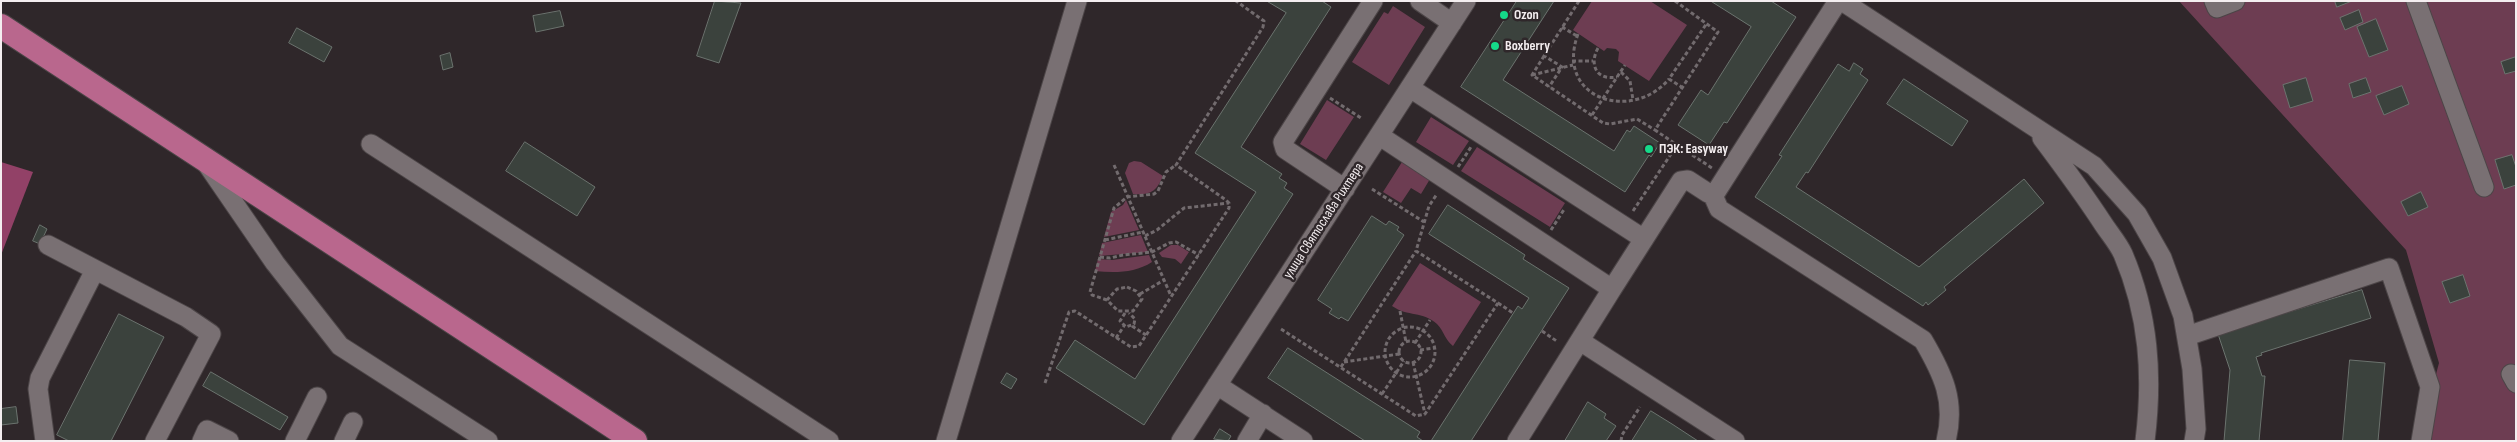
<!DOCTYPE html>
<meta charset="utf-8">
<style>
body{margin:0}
#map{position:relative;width:2517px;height:442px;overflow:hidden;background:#2f272a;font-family:"Sofia Sans Condensed",sans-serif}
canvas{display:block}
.frame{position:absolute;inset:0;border:2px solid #f4eef0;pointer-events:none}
</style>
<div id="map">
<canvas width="2517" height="442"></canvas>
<div class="frame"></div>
</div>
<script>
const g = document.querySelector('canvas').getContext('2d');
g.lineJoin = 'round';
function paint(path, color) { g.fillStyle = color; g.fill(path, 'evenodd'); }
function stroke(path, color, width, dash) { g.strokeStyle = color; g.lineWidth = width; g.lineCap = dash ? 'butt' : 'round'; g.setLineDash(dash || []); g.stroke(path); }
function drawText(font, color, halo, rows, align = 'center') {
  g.font = font + ' "Sofia Sans Condensed",sans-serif'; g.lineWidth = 5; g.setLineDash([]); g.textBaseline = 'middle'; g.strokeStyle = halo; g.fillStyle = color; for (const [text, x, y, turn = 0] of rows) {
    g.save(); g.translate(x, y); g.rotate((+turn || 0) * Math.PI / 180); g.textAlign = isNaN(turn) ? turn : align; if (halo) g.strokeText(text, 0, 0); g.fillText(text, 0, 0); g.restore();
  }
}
const green = new Path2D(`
 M1592 1H1650L1687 25 1649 81 1618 61 1619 52 1616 49 1607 48 1604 51 1573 30Z
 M2179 1H2516V441H2418L2439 363 2406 250Z
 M1393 6 1425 27 1389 85 1352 62 1384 12 1388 14Z
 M1327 100 1354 117 1326 160 1300 144Z
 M1431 117 1469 141 1453 165 1416 142Z
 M1477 147 1565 203 1550 227 1461 171Z
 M1134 161 1141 162 1163 176C1156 192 1151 195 1133 194L1125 173 1129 163Z
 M1402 162 1430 179 1421 194 1411 188 1401 203 1383 192Z
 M1126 200 1139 230 1104 237 1111 212 1123 205Z
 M1141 235 1148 252 1099 256 1102 243Z
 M1171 245H1178L1189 252 1181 264 1175 259 1162 257 1159 253Z
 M1149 255 1152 262C1135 273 1115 273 1095 271L1098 259 1112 260Z
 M1420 263 1481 302 1453 346C1445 340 1444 331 1437 324 1423 311 1408 317 1392 306Z`);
const forest = new Path2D(`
 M1 162 33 172 1 255Z`);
const building = new Path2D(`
 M715 1 741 3 719 63 697 56Z
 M1267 1H1322L1331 7 1241 147 1282 174 1279 178 1287 183 1284 188 1293 194 1144 425 1056 368 1075 340 1135 379 1256 192 1195 153 1286 13Z
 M1517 1H1554L1503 80 1614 151 1627 130 1630 132 1634 126 1660 143 1651 157 1649 155 1625 192 1461 87Z
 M1711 1H1771L1796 17 1727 123 1724 122 1709 145 1678 125 1701 90 1708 95 1751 27Z
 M2335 1H2352L2337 7Z
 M2359 10 2363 22 2345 30 2340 18Z
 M560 11 564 26 536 32 533 16Z
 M2376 19 2388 50 2369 57 2357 27Z
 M297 28 332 47 324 62 289 43Z
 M450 53 453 67 443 70 440 56Z
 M2516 57V71L2505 74 2501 62Z
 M1854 63 1863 69 1860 74 1868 80 1808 173 1806 172 1796 187 1919 267 2024 179 2044 203 1944 287 1946 290 1928 305 1926 302 1923 306 1755 197 1782 156 1779 155 1838 64 1849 71Z
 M2306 78 2313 101 2290 108 2283 85Z
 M2366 78 2371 92 2353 98 2349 84Z
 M1904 79 1968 121 1952 146 1887 104Z
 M2402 86 2409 104 2384 115 2376 96Z
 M525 142 595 187 577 216 506 171Z
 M2512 155 2516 167V185L2504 189 2495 160Z
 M2421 192 2428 207 2408 216 2401 202Z
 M1448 205 1525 255 1523 259 1569 288 1471 441H1431L1518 306 1522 309 1529 298 1429 234Z
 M1372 216 1386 225 1389 221 1399 227 1397 230 1404 235 1348 321 1341 317 1339 319 1329 313 1332 309 1318 300Z
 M40 225 47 229 40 244 33 241Z
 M2463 275 2470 296 2450 303 2442 282Z
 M2362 290 2371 318 2261 353 2262 355 2256 357 2262 376H2265L2259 441H2224L2230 370 2218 334Z
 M119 314 164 337 111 441H69L57 435Z
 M1288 348 1420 432 1417 437 1423 441H1365L1268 378Z
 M2350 360 2385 363 2378 441H2343Z
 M211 372 288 417 280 430 203 386Z
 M1007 373 1017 379 1011 389 1001 383Z
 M1588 402 1606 414 1604 418 1616 426 1606 441H1565Z
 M16 407 18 423 1 425V409Z
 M1651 411 1672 424 1698 441H1632Z
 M1220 429 1231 436 1228 441 1214 439Z`);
const path = new Path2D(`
 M1579 1 1532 75 1603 123 1610 124 1637 119 1655 130
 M1675 1 1718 32 1655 130 1677 145
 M1562 27 1577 36
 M1578 34C1554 99 1632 123 1669 79
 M1598 48C1589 64 1596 81 1617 77
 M1543 55 1562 67 1549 87
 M1572 61H1593
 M1621 72 1630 81 1633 100
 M1532 75 1573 65
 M1683 88 1669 79 1707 23
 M1330 98 1361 118
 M1592 115 1625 65
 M1114 165 1171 296
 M1458 167 1471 147
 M1372 189 1424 222
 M1633 211 1677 145 1712 168
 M1551 230 1565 208
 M1145 236 1157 230 1184 208 1229 203
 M1105 240 1143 232
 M1100 257 1110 258 1123 255 1152 252 1169 243 1176 242 1199 255
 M1127 287 1136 291 1142 299 1133 311H1118L1107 300 1117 289Z
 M1140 294 1164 280
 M1107 300 1092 295 1090 292 1114 208 1127 197 1154 194 1158 191 1166 172 1176 165
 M1498 303 1513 313
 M1400 311 1406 342
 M1125 313 1120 321 1126 327 1134 324 1135 319 1129 313
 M1132 326 1146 335
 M1385 352a25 25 0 1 1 50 0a25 25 0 1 1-50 0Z
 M1281 329 1416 416 1425 414 1498 303 1416 251 1429 206 1437 194
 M1542 331 1558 342
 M1116 338 1124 326
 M1399 352a11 11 0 1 1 22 0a11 11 0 1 1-22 0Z
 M1415 343 1430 320
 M1420 350 1434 348
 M1344 362 1399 354
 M1413 362 1425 414
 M1341 367 1416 251
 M1045 383 1069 312 1075 311 1131 347 1139 346 1229 208V203L1226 200 1176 165 1263 27 1264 21 1236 1
 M1382 394 1404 361
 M1621 441 1622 435 1640 407`);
const minor = new Path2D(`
 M1420 1 1452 23
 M1842 1 2094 166 2137 214 2162 258 2183 316 2192 369 2196 429 2194 441
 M2214 1 2217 8 2235 1
 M2416 1 2484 187
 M1410 88 1644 239
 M1380 136 1612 289 1517 441
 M2042 138C2063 166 2083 193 2102 222 2109 233 2118 243 2123 254 2149 315 2153 376 2145 441
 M371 144 829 441
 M207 164 275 263 340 346 488 441
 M1345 189 1285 149 1283 142 1373 1
 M1712 193 1719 209 1923 340C1943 374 1956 401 1946 441
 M48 245 186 317 211 334 155 441
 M1612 289 1681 181 1688 180 1708 193 1716 192 1838 1
 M2187 336 2389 268 2430 387 2421 441
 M1580 341 1735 441
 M2511 374 2516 383
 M1217 385 1303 441
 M45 441 38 389 40 378 95 270
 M202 441 207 430 229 441
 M295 441 317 397
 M344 441 353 422
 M946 441 1077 1
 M1181 441 1466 1
 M1247 441 1263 414`);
const major = new Path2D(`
 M1 26 635 441`);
const markers = [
 [1504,15,5,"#15d989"],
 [1495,46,5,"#15d989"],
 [1649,149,5,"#15d989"]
];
const poiNames = [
 ["Ozon",1514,15],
 ["Boxberry",1505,46],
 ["ПЭК: Easyway",1659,149]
];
const streetNames = [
 ["улица Святослава Рихтера",1324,221,-57]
];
paint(green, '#6d3d52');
paint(forest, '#924167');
paint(building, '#3b423d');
stroke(building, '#6b736e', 1);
stroke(minor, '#4c4547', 21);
stroke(major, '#4c4547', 26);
stroke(path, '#726b6e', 3, [4, 2.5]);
stroke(minor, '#797073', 19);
stroke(major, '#b9678d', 24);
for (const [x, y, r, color] of markers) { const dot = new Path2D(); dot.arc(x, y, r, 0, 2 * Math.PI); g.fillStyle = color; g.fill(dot); stroke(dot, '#2f272a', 2); }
drawText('bold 14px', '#f4eef0', '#2f272a', poiNames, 'left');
drawText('14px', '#f4eef0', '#2f272a', streetNames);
</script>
